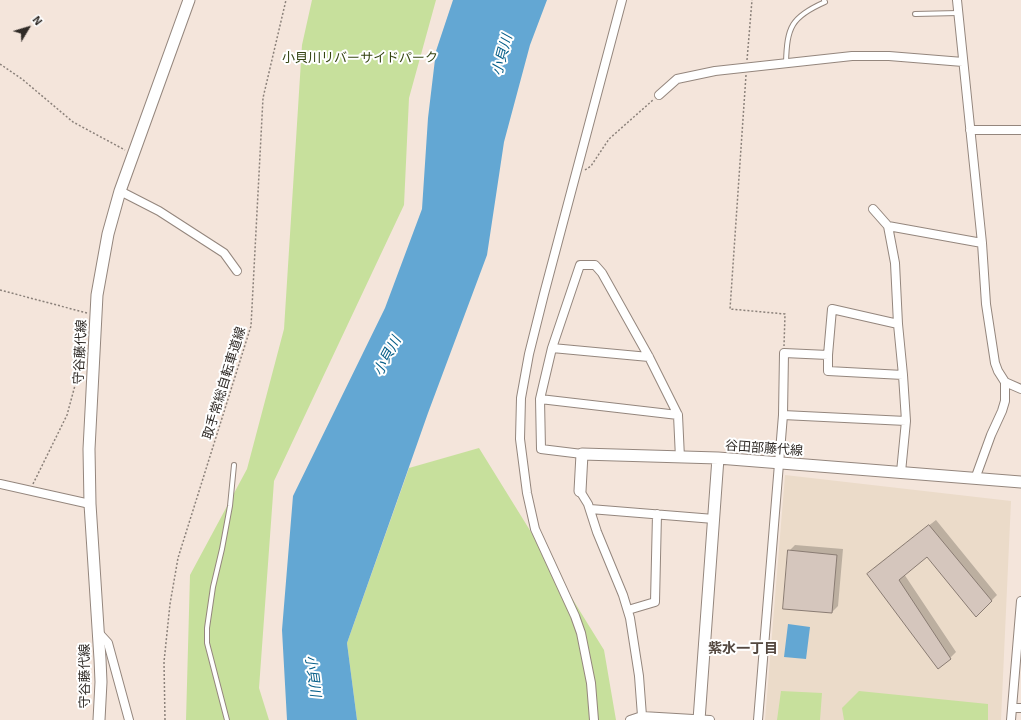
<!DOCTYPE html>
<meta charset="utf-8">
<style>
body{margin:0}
#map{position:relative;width:1021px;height:720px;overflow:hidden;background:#f4e5db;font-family:"Exo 2",sans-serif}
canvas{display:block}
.north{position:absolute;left:8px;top:8px;width:40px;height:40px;-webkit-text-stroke:3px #fff;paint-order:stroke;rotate:52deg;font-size:11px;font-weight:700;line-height:16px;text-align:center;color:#2f2a26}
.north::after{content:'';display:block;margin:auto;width:14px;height:18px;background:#2f2a26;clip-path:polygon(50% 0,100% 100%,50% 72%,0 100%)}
</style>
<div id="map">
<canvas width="1021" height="720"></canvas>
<div class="north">N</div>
</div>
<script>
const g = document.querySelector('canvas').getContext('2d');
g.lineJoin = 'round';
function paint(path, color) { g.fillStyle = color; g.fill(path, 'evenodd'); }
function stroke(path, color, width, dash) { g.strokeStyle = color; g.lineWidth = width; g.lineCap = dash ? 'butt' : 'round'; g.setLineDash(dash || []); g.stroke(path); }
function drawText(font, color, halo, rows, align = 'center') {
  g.font = font + ' "Exo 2","Noto Sans JP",sans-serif'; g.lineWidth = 4; g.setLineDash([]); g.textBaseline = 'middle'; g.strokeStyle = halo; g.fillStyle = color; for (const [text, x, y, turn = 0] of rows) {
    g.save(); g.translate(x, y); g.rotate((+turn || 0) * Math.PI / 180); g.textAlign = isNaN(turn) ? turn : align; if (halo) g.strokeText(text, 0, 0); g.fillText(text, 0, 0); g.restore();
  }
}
const education = new Path2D(`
 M785 475 1011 501 1001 720H765Z`);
const green = new Path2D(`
 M312 0H436L409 98 404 205 274 481 259 688 269 720H186L190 575 247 469 284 329 302 45Z
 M479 448 604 650 616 720H357L347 643 409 468Z
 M781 691 822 693 820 720H777Z
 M859 691 988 704V720H844L842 708Z`);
const water = new Path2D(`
 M453 0H547L530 45 504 142 487 255 428 413 347 643 357 720H287L282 630 293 496 385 308 422 209 428 118 436 51Z
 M788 624 810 627 806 659 784 657Z`);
const shadow = new Path2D(`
 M936 520 997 595 976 616 928 556 904 574 956 652 950 658 874 568Z
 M795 545 843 549 838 606 832 612 789 551Z`);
const building = new Path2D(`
 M929 525 992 601 976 617 927 557 899 580 951 659 938 669 867 574Z
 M788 550 837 555 832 613 783 609Z`);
const path = new Path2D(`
 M747 60 752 0
 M0 64 22 79 73 122 125 150
 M746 75 730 309 785 314 784 346
 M585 170 591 166 609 139 653 100
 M0 290 87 313
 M33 484 67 415 77 378 84 335
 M165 720 164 662 170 604 178 558 251 326 263 98 286 0`);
const lane = new Path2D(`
 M915 14 958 13
 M786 63C787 27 791 17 825 2L824 0
 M227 720 207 643V628L213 587 222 549 230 506 234 465`);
const street = new Path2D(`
 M957 0 982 243 986 304 995 363 998 371 1005 382V401L1002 411 991 435 975 479
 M659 95 677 79 715 71 852 56H889L963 62
 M970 130H1021
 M120 191 159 211 224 253 237 271
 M873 209 888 226 982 243
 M888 226 895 263 898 324
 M552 348 649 357
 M828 355V371L903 375
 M1005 382 1021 389
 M540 399 678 415
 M783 415 906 421
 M582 454 541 449 540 399 552 348 580 265H595L602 273 649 357 678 415 680 458
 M0 484 90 504
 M580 491 588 504 597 532 623 595 630 618 639 676 642 716
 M590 509 714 519
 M628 610 655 602 657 514
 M98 632 108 643 129 720
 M1012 708H1021
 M594 720 591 683 581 633 575 616 535 529 527 493 520 439 521 398 529 354 544 294 622 0
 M630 720 642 716 710 720
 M758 720 783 415 784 353 828 355 832 309 898 324 903 375 906 421 901 472
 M1011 720 1021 601`);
const secondary = new Path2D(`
 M580 491 582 454 718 458 1021 482
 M99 720 101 682 100 659 90 504 89 449 97 295 108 234 120 191 189 0
 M699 720 718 458`);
const parkNames = [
 ["小貝川リバーサイドパーク",360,58]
];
const streetNames = [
 ["守谷藤代線",80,352,-87],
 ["取手常総自転車道線",224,383,-73],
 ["谷田部藤代線",764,448,4],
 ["守谷藤代線",85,676,-90]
];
const waterNames = [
 ["小貝川",502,55,-75],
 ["小貝川",387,356,-62],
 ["小貝川",313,676,82]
];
const neighbourhoodNames = [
 ["紫水一丁目",743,648]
];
paint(education, '#ebdbc9');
paint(green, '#c7e09c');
paint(water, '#63a7d3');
paint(shadow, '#0003');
paint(building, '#d5c6bd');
stroke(building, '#8a7c73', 1);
stroke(lane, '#94867d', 6);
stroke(street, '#94867d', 10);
stroke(secondary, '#94867d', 13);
stroke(path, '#8b817a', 1.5, [2, 2]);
stroke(lane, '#fff', 4);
stroke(street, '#fff', 8);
stroke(secondary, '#fff', 11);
drawText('13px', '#344412', '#fff', parkNames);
drawText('13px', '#2f2a26', '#fff', streetNames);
drawText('italic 14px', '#065e88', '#fff', waterNames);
drawText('bold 14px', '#53473f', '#fff', neighbourhoodNames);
</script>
